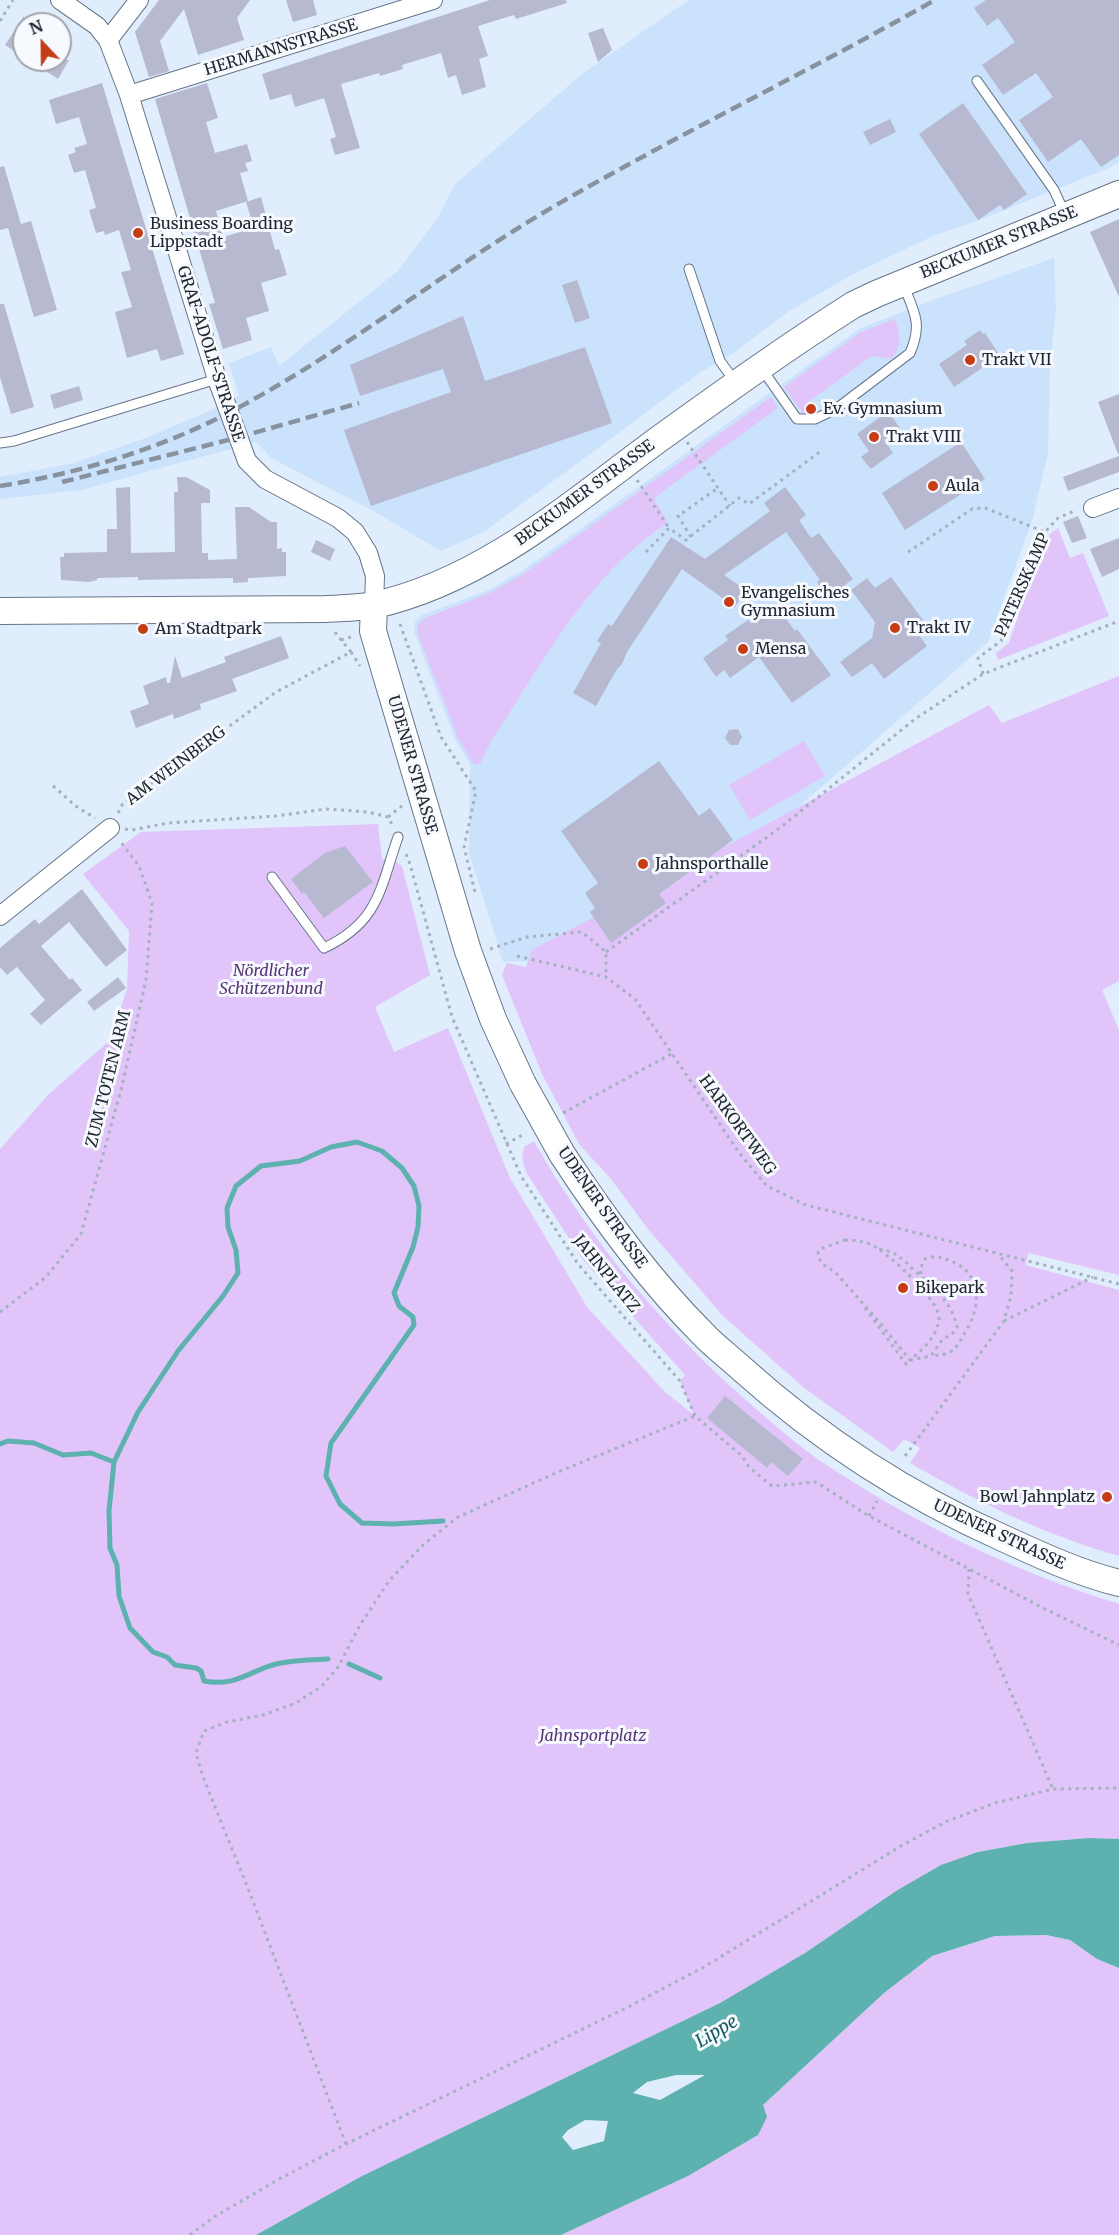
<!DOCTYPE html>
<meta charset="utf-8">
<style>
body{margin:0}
#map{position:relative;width:1119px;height:2235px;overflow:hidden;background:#dfedfd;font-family:Merriweather,serif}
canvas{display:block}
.north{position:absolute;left:12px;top:12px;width:60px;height:60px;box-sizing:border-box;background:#f6f9fd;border:2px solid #a1a5ab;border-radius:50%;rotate:338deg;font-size:16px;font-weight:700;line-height:24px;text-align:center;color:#21282f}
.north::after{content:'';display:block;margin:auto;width:21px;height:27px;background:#c53c17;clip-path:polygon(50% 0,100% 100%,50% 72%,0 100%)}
</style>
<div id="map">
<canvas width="1119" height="2235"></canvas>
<div class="north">N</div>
</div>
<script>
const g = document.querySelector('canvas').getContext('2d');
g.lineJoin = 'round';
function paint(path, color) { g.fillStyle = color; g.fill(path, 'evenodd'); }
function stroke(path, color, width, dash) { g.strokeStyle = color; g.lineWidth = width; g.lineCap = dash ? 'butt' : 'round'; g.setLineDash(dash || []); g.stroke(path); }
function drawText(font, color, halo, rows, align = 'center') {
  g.font = font + ' Merriweather,serif'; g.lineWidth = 6; g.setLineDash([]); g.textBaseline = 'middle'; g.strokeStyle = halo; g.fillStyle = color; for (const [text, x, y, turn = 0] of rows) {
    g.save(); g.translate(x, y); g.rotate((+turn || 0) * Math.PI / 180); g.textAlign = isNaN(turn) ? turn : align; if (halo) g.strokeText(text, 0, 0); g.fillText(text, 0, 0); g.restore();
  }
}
const built = new Path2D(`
 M689 0H1119V162L1109 168 972 223 935 235 853 274 788 312 734 353 701 372 484 532 441 551 377 513 271 458 256 442 81 490 0 499V477L73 463 143 439 203 414 239 396 229 363 271 347 279 366 398 271 437 219 455 184 583 73Z
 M1054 258 1056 309 1050 366 1048 454 1032 521 988 642 749 850 603 959 503 962 469 853 470 764 455 739 414 632 415 622 422 615 489 590 523 570 859 329 941 297Z`);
const green = new Path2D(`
 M895 319C900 333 902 348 891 359L872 356 808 402 806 418 784 387 861 332Z
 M771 397 778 408 654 498 668 522C646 538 624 555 606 576 562 624 529 684 493 738L480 764 474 765 458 738 417 632 418 625 425 618 490 593 525 573Z
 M1058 528 1070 558 1083 553 1109 616 998 660 996 653 1009 643 1030 581 1050 534Z
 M1119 676V981L1102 990 1119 1030V1275L1029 1253 1025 1265 1119 1290V1556C1045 1535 977 1502 910 1463L920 1448 904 1439 893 1452 803 1387 722 1315 648 1229 611 1179 579 1144 542 1074 502 975 507 963 526 967 532 950 989 705 1002 723Z
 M804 741 825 776 750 820 729 785Z
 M378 824 382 859 395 861 402 866 430 975 375 1007 394 1052 448 1028 510 1178 587 1307 665 1392 694 1415 680 1381 685 1375 583 1260 526 1172 522 1158 524 1147 534 1141C591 1243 667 1332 755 1408 776 1426 798 1446 822 1462 913 1523 1015 1572 1119 1604V1839L1089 1838 1027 1843 978 1852 896 1891 805 1953 720 2003 362 2176 256 2235H0V1149L48 1095 109 1041 127 989 129 931 83 874 141 832Z
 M1046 1935 1070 1940 1097 1959 1119 1968V2235H561L688 2176 758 2135 763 2105 884 1993 932 1956 995 1936Z`);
const water = new Path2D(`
 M1089 1838 1119 1839V1968L1097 1959 1070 1940 1046 1935 995 1936 932 1956 884 1993 763 2105 767 2117 758 2135 688 2176 561 2235H256L362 2176 720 2003 805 1953 896 1891 941 1865 978 1852 1027 1843ZM676 2075H705L660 2100 633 2093 647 2082ZM585 2120 608 2121 604 2141 573 2150 562 2137 568 2130Z`);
const stream = new Path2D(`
 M0 1444 8 1441 34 1443 63 1455 91 1453 114 1462
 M328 1659C311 1660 293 1660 276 1664 249 1671 236 1687 204 1681L201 1671 196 1668 175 1665 167 1657 153 1652 130 1628 119 1596 117 1565 110 1548 109 1511 114 1462 138 1412 178 1351 223 1296 238 1273 236 1250 228 1227 227 1208 236 1186 261 1166 300 1161 331 1147 357 1142 382 1151 402 1168 414 1186 419 1206 418 1227 413 1247 394 1293 399 1306 413 1317 414 1325 331 1443 326 1476 340 1504 362 1523 393 1524 443 1521
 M349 1664 380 1678`);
const building = new Path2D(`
 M159 0H250L237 18 244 40 198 55 184 9 160 41 169 71 149 77 135 32Z
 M286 0H313L317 15 293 22Z
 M490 0H566L567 3 516 19 514 15 478 26 488 56 479 59 486 87 462 95 456 75 448 78 441 53 402 65 403 69 380 76 379 73 341 84 360 148 335 155 330 139 336 137 324 98 295 107 291 94 270 100 262 74Z
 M986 0H1119V155L1101 167 1081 139 1048 162 1019 120 1053 97 1036 73 1003 95 982 65 1015 42 998 18 987 26 974 8Z
 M24 16V57L5 45Z
 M603 28 612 50 598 62 588 33Z
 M29 60H69L58 79Z
 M102 83 184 354 161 361 157 349 127 358 115 312 132 307 121 272 131 270 119 230 105 235 104 231 96 233 89 210 96 208 85 170 74 173 68 155 76 152 74 148 87 144 79 117 56 124 49 100Z
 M207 83 218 118 206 122 215 153 247 144 252 161 245 163 248 171 240 173 248 201 216 211 223 237 254 228 246 202 261 197 275 250 279 249 287 275 261 283 269 311 246 318 252 340 223 349 209 304 215 303 155 99Z
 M963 103 1027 194 1004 210 1000 205 978 220 919 134Z
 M890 119 896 132 870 145 863 132Z
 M4 166 21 224 31 221 57 310 34 317 8 228 0 230V167Z
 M1119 219V297L1090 232Z
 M577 280 590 318 575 323 562 285Z
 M0 304H4L34 407 11 414 0 377Z
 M463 316 485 381 585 347 612 423 371 506 344 430 451 392 443 369 360 396 350 365Z
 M980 330 983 334 985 333 1000 356 954 387 939 364 967 345 964 341Z
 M79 386 83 400 54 409 50 395Z
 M1119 394V454H1118L1098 402Z
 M888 411 900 428 884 440 893 453 871 469 861 457 869 451 857 434Z
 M961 442 985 479 905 530 882 493Z
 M1119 456V472L1068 491 1063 477Z
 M177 477H186L210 490V503H201L202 553H208V560L237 559 235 507H249L271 522H277V549L282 548V552H286V576L248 578V582L233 583V578L138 580V577L97 578V580L89 582 61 580 60 557H64V553L107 552V529H117L116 488 130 487 131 553 175 552 174 492H178Z
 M785 487 806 515 799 520 811 538 819 533 853 579 828 597 817 582 820 580 786 532 724 575 746 590 735 607 682 569 627 652 622 664 617 669 596 706 573 693 601 643 597 641 608 624 612 626 671 537 705 559 770 511 764 503Z
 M1078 516 1087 538 1072 543 1063 522Z
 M1119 538V569L1102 577 1090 549Z
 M316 540 335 549 330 561 311 552Z
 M891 577 923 620 913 627 927 646 884 679 872 663 852 677 840 662 872 638 875 622 851 590 867 578 875 588Z
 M776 605 795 631 797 629 831 675 792 703 759 657 730 678 724 670 716 677 703 658 728 640 725 636 748 620 751 623Z
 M281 636 289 658 232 679 237 691 200 704 201 709 174 719 173 714 136 728 130 711 149 704 143 686 166 677 167 683H170L175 656 182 678 226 662 224 657Z
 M738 729 742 737 738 745H730L725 738 729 730Z
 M659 761 699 816 710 808 733 840 659 894 666 903 611 943 590 912 595 908 585 893 598 883 561 831Z
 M345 846 373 882 324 918 304 892 302 894 291 879 325 853Z
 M82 889 127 950 106 967 69 922 41 946 70 980 72 978 82 990 41 1025 30 1014 45 1000 17 967 7 975 0 967V948L35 919 39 924Z
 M118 977 126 988 94 1011 87 1002Z
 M725 1396 803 1459 788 1476 771 1462 767 1468 707 1418Z`);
const path = new Path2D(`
 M0 21 13 0
 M687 442 730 506
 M637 480 669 528
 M691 537 678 516 718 488
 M646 552 669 528 686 540 739 498 749 504 821 451
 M908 552 972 509 985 508 1045 532
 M400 624 441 737 476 791 464 847 476 896
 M341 640 354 636
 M351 652 360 666
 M983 674 978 658 1001 641 1024 578 1045 532 1058 518 1076 510
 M53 786 77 807 95 818
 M118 813 122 805 276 692 351 652 334 631
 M388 817 403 805
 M125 829 132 830 168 823 276 816 326 809 368 812 388 817 393 826
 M406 854 410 864 452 1017 521 1176 578 1264 680 1381 695 1416 742 1456 749 1467 772 1486 816 1482 869 1516 1041 1607 1119 1645
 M490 949 527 937 582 932 606 952V977
 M606 952 781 827 915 719 983 674 1119 621
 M517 956 606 977 635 999 740 1154 767 1186 806 1205 1119 1284
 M563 1113 671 1054
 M506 1144 526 1133
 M845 1240C855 1240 863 1241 872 1245 888 1253 941 1301 939 1319 937 1337 923 1349 910 1360L875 1317 835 1272 821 1263 818 1252 823 1248Z
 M921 1274 920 1269 925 1259C934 1255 941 1257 951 1261 984 1274 981 1309 964 1334 960 1341 957 1348 950 1352 945 1355 938 1355 932 1356
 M865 1308 906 1364 910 1360 931 1356 942 1340 953 1333 957 1327C952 1302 933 1287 915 1271 902 1259 898 1252 879 1249
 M0 1312 46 1277 81 1234 121 1090 146 980 152 903 139 866 120 841
 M1004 1321 1093 1277
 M905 1456 1004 1321 1011 1296 1012 1271 999 1255
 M869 1516 877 1501
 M969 1569 968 1594 1053 1789
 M346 2144 249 1891 203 1777 196 1753 204 1731 227 1722 263 1715 296 1703 322 1686 338 1667 360 1625 389 1581 424 1544 458 1517 558 1472 695 1416
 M190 2235 214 2217 281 2178 346 2144 628 2007 704 1967 901 1846 945 1822 995 1803 1053 1789 1119 1788`);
const service = new Path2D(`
 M977 81 1054 190 1065 214
 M689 269 720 361 736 383
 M762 369 797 419H815L836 409 910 353C923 323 914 312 903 284
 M0 443 14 441 217 379
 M272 877 324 948C379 922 380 889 398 837`);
const minor = new Path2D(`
 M60 0 97 26 108 40 129 95 217 379 247 461 265 479 338 518 355 532 368 553 375 576 374 605
 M108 40 139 0
 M129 95 433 0
 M1093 508 1119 498
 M0 916 110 828`);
const secondary = new Path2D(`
 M374 605 373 631 468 951 493 1019 523 1084
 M0 611 326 609C342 608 359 608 375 605 483 581 572 503 659 439 723 393 787 347 853 305L876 294 1119 194
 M562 1154C603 1217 648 1279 702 1333 714 1346 729 1357 742 1369 821 1440 908 1496 1005 1539 1042 1556 1079 1573 1119 1583`);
const rail = new Path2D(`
 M62 482 236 438 359 403
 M0 486C80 473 160 449 232 411 348 350 451 265 565 200 687 130 813 69 935 0`);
const secondaryBridge = new Path2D(`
 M523 1084 562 1154`);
const markers = [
 [138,233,6,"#c53c17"],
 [970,360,6,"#c53c17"],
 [811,409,6,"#c53c17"],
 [874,437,6,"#c53c17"],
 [933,486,6,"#c53c17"],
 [729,602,6,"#c53c17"],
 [895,628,6,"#c53c17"],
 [143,629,6,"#c53c17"],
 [743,649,6,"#c53c17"],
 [643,864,6,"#c53c17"],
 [903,1288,6,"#c53c17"],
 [1107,1497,6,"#c53c17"]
];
const streetNames = [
 ["HERMANNSTRASSE",281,48,-17],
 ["BECKUMER STRASSE",999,243,-22],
 ["GRAF-ADOLF-STRASSE",210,354,72],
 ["BECKUMER STRASSE",585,493,-36],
 ["PATERSKAMP",1023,585,-66],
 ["UDENER STRASSE",412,765,74],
 ["AM WEINBERG",176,766,-37],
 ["ZUM TOTEN ARM",109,1079,-76],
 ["HARKORTWEG",737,1125,54],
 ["UDENER STRASSE",602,1208,55],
 ["JAHNPLATZ",606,1274,51],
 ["UDENER STRASSE",999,1535,25]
];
const poiNames = [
 ["Business Boarding",150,224],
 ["Lippstadt",150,242],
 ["Trakt VII",982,360],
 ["Ev. Gymnasium",823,409],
 ["Trakt VIII",886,437],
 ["Aula",945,486],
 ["Evangelisches",741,593],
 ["Gymnasium",741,611],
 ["Trakt IV",907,628],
 ["Am Stadtpark",155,629],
 ["Mensa",755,649],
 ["Jahnsporthalle",655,864],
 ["Bikepark",915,1288],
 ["Bowl Jahnplatz",1095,1497,"right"]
];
const parkNames = [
 ["Nördlicher",271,971],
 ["Schützenbund",271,989],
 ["Jahnsportplatz",593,1736]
];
const waterNames = [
 ["Lippe",717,2032,-31]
];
paint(built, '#cbe2fc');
paint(green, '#e1c5fa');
paint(water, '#5db1af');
stroke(stream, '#5db1af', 5);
paint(building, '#b6b9d0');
stroke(service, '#667587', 11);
stroke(minor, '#667587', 20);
stroke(secondary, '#667587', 28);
stroke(path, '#a5b1be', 3, [3, 4.5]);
stroke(service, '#fff', 9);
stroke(minor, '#fff', 18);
stroke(secondary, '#fff', 26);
stroke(rail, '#87929e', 4.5, [12, 6]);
stroke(secondaryBridge, '#667587', 28, []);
stroke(secondaryBridge, '#fff', 26);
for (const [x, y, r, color] of markers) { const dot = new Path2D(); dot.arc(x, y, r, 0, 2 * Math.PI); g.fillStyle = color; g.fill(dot); stroke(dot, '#f6f9fd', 2); }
drawText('16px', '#21282f', '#f6f9fd', streetNames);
drawText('16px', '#21282f', '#f6f9fd', poiNames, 'left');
drawText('italic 16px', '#593476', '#f6f9fd', parkNames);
drawText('italic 18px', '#135b5a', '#f6f9fd', waterNames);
</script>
